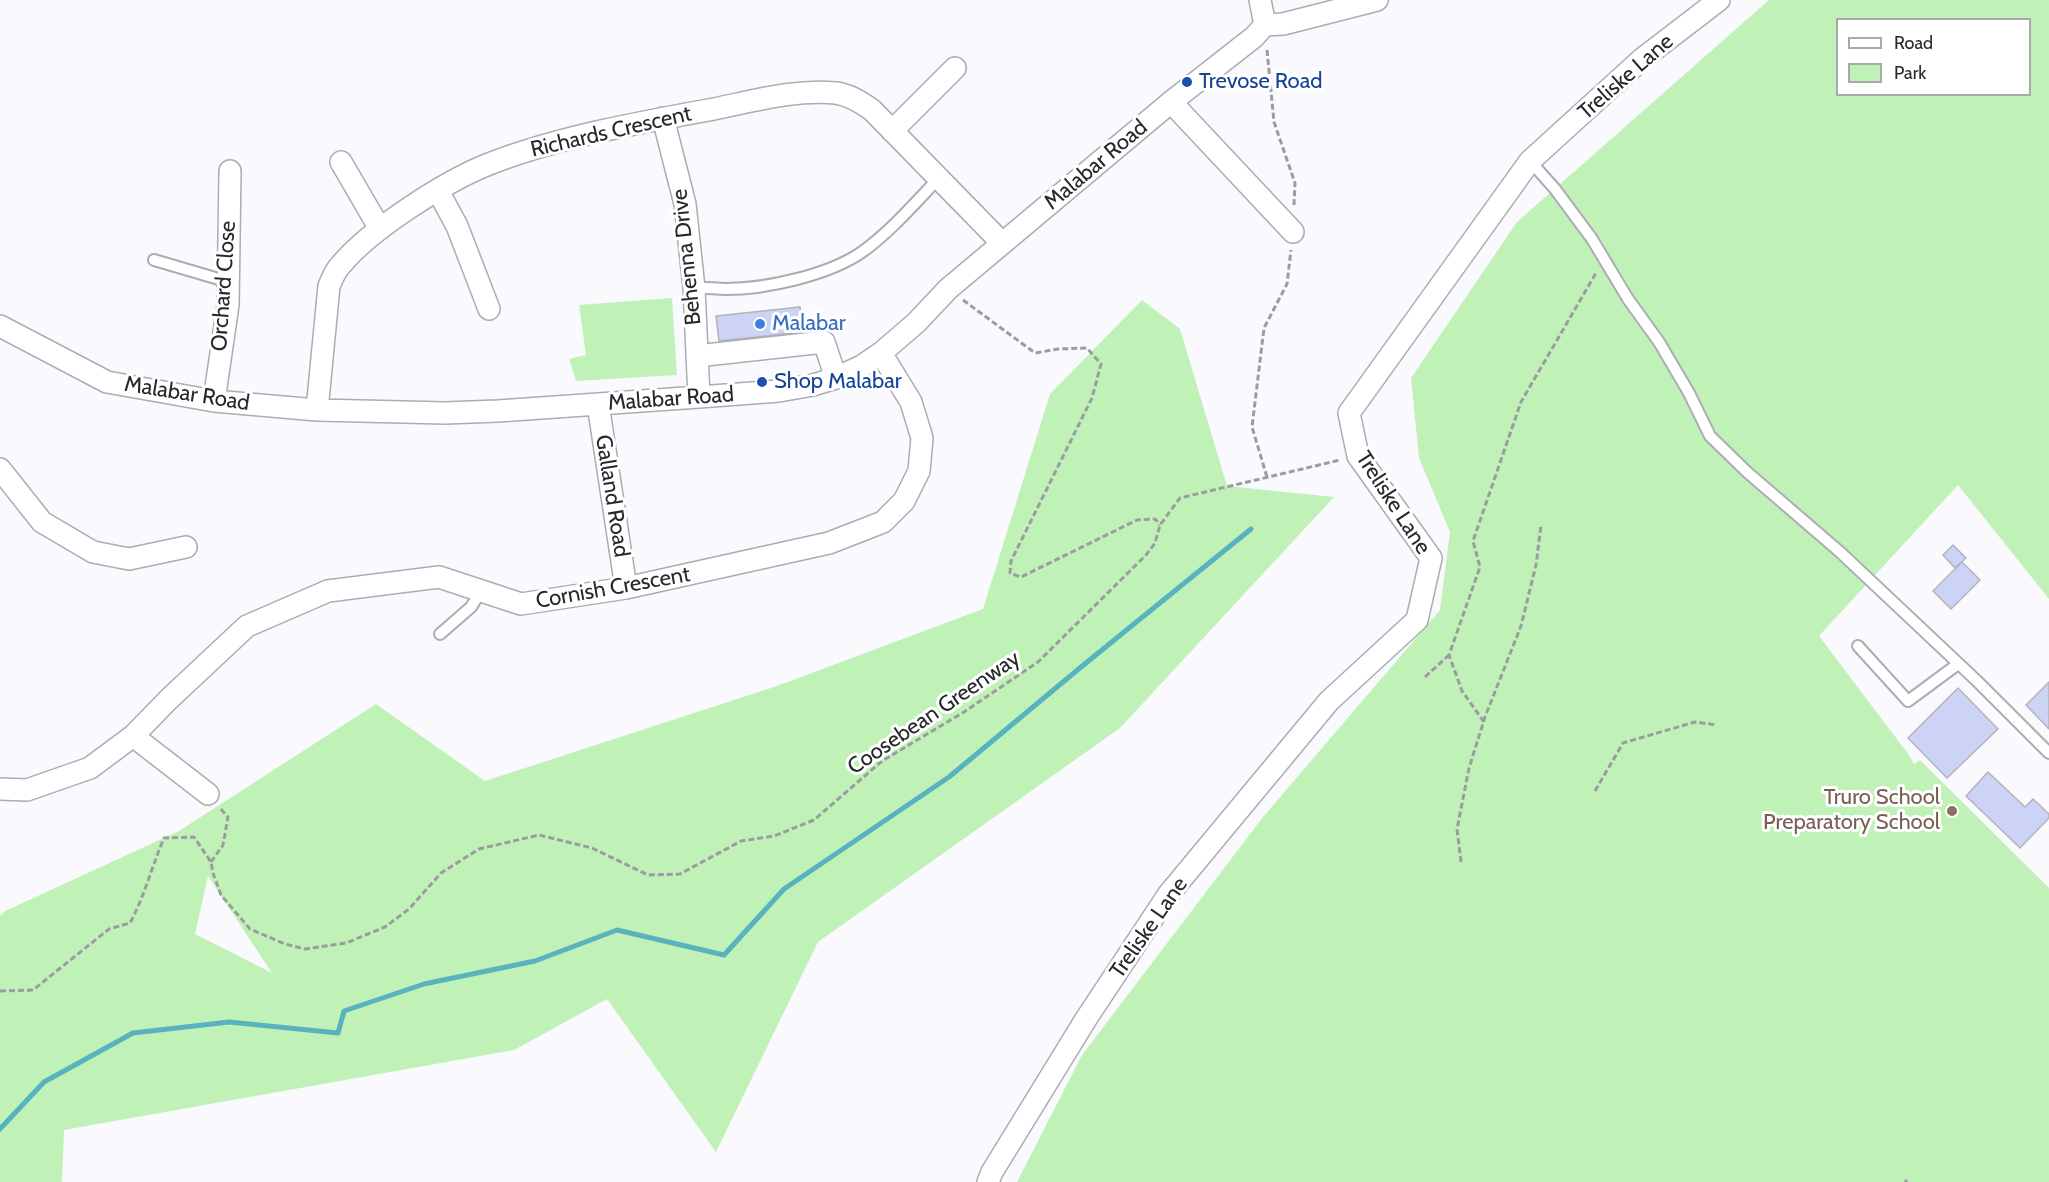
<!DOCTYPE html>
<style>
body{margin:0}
#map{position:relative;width:2049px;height:1182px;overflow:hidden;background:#f9f9fe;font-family:Cabin,sans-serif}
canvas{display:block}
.legend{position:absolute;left:1836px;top:18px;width:195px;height:78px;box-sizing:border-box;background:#fff;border:2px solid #a9a9aa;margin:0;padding:8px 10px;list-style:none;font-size:18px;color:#27282b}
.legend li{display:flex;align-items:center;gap:12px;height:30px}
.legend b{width:30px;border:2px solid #a9a9aa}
</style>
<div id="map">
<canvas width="2049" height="1182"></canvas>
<ul class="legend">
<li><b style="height:8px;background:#fff"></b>Road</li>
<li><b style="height:16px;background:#c0f2b7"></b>Park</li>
</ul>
</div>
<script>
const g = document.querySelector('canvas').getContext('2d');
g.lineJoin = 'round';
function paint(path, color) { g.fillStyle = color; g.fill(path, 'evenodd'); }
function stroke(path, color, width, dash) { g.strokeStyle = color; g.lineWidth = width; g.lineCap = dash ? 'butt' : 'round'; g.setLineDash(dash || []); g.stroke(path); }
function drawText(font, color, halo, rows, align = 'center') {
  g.font = font + ' Cabin,sans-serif'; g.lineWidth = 6; g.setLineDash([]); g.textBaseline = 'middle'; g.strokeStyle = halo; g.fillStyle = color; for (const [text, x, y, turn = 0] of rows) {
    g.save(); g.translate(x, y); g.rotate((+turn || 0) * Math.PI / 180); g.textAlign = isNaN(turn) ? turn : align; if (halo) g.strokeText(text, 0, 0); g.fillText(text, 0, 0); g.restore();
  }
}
const green = new Path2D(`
 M1769 0H2049V599L1958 485 1819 636 1909 755 1914 764 1920 760 2049 888V1182H1017L1082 1055 1263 817 1440 610 1450 532 1419 458 1411 378 1517 222ZM1838 20H2030V94H1838Z
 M672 298 677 375 576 381 569 359 586 355 579 305Z
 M1142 300 1180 329 1227 486 1334 497 1120 728 818 942 716 1152 607 999 514 1050 64 1130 62 1182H0V916L5 911 179 831 376 704 485 781 774 687 983 609 1050 394ZM208 876 272 973 195 934Z`);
const stream = new Path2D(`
 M0 1129 44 1082 133 1033 229 1022 338 1033 344 1011 424 984 535 961 617 930 724 955 784 889 949 777 1081 667 1251 529`);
const building = new Path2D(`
 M800 307 803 332 719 341 716 316Z
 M1953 545 1966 558 1955 568 1943 555Z
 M1962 562 1980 580 1951 609 1933 591Z
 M2049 682V729L2026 705Z
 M1958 688 1998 729 1947 778 1908 738Z
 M1988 772 2025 807 2033 799 2049 814V818L2020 848 1966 796Z`);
const path = new Path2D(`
 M1267 50 1274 122 1295 183 1294 205
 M963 300 1035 353 1058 349 1087 348 1101 364 1092 398 1011 561 1010 573 1021 577 1137 520 1155 519 1160 525
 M1267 477 1252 427 1264 328 1287 284 1291 250
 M1425 677 1449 655
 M1484 722 1462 691 1449 655 1480 567 1473 541 1521 402 1596 273
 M1595 791 1623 743 1695 722 1717 725
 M211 862 223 845 228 817 219 807
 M1461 862 1457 829 1469 768 1485 717 1521 626 1536 565 1541 525
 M0 991 33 990 109 929 130 923C145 895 152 866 164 838L194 837 211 862 213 873 221 895 250 929 285 944 305 949 346 943 385 927 409 909 441 873 479 849 539 835 592 848 648 875 680 874 741 841 774 836 814 820 882 761 964 712 1038 662 1146 555 1155 543 1160 525 1180 498 1340 460
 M1905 1182 1907 1180`);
const service = new Path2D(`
 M1530 161 1555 189 1592 239 1628 299 1659 342 1689 393 1710 436 1747 472 1840 552 1977 681 2049 753
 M154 260 229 282
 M694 288C705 287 715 289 726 289 766 289 829 275 862 252 889 233 915 203 938 179
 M440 634 471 607 481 591
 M1858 646 1908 701 1958 664`);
const minor = new Path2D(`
 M1260 0 1265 25
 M1265 25 1283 24 1377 0
 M1171 102 1293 232
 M663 118 685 204 694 288 699 397
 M892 131 955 68
 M341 162 380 229
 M438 191 457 226 489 309
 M0 326 107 382 214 401 317 410 445 413 498 411 699 397 779 391 813 385 836 378 862 366 881 353 916 323 948 289 1171 102 1254 37 1265 25
 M697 356 824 342 836 378
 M214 401 228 305 230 171
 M598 404 626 588
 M317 410 329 286C332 279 335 271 340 266 369 230 446 181 489 164 558 137 642 122 714 109 754 101 795 89 836 93 850 95 861 102 872 110L1002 243
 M0 469 42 522 93 552 129 559 186 547
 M133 736 208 794
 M0 789 27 790 90 768 133 736 169 699 247 626 328 591 439 577 521 604 626 588 829 543 883 522 904 501 919 471 922 438 911 402 881 353
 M988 1182 992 1172 1086 1019 1168 895 1329 701 1417 620 1431 558 1358 456 1349 413 1530 161 1642 59 1719 0`);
const markers = [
 [1187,82,6,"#1a4fb4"],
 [760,324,6,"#3f7fe0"],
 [762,382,6,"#1a4fb4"],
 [1952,811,6,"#8d6e63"]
];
const streetNames = [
 ["Treliske Lane",1626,77,-41],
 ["Richards Crescent",611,132,-13],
 ["Malabar Road",1096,165,-40],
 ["Behenna Drive",687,257,-96],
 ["Orchard Close",224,286,-86],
 ["Malabar Road",187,394,9],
 ["Malabar Road",671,399,-4],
 ["Galland Road",612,496,81],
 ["Treliske Lane",1393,503,57],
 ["Cornish Crescent",613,588,-10],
 ["Coosebean Greenway",934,713,-34],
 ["Treliske Lane",1149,928,-55]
];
const transitNames = [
 ["Trevose Road",1199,82],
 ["Shop Malabar",774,382]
];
const shopNames = [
 ["Malabar",772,324]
];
const educationNames = [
 ["Truro School",1940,798],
 ["Preparatory School",1940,823]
];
paint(green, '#c0f2b7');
stroke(stream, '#59b3be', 5);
paint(building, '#cdd3f4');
stroke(building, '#b2b3bb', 1.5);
stroke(service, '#abacb4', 14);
stroke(minor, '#abacb4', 24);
stroke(path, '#9b9ca0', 3, [6, 3]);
stroke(service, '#fff', 10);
stroke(minor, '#fff', 21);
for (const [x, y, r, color] of markers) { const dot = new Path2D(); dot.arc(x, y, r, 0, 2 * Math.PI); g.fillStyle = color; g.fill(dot); stroke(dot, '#fff', 2); }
drawText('22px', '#27282b', '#fff', streetNames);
drawText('22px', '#164399', '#fff', transitNames, 'left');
drawText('22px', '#366cbe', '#fff', shopNames, 'left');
drawText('22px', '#785e54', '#fff', educationNames, 'right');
</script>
